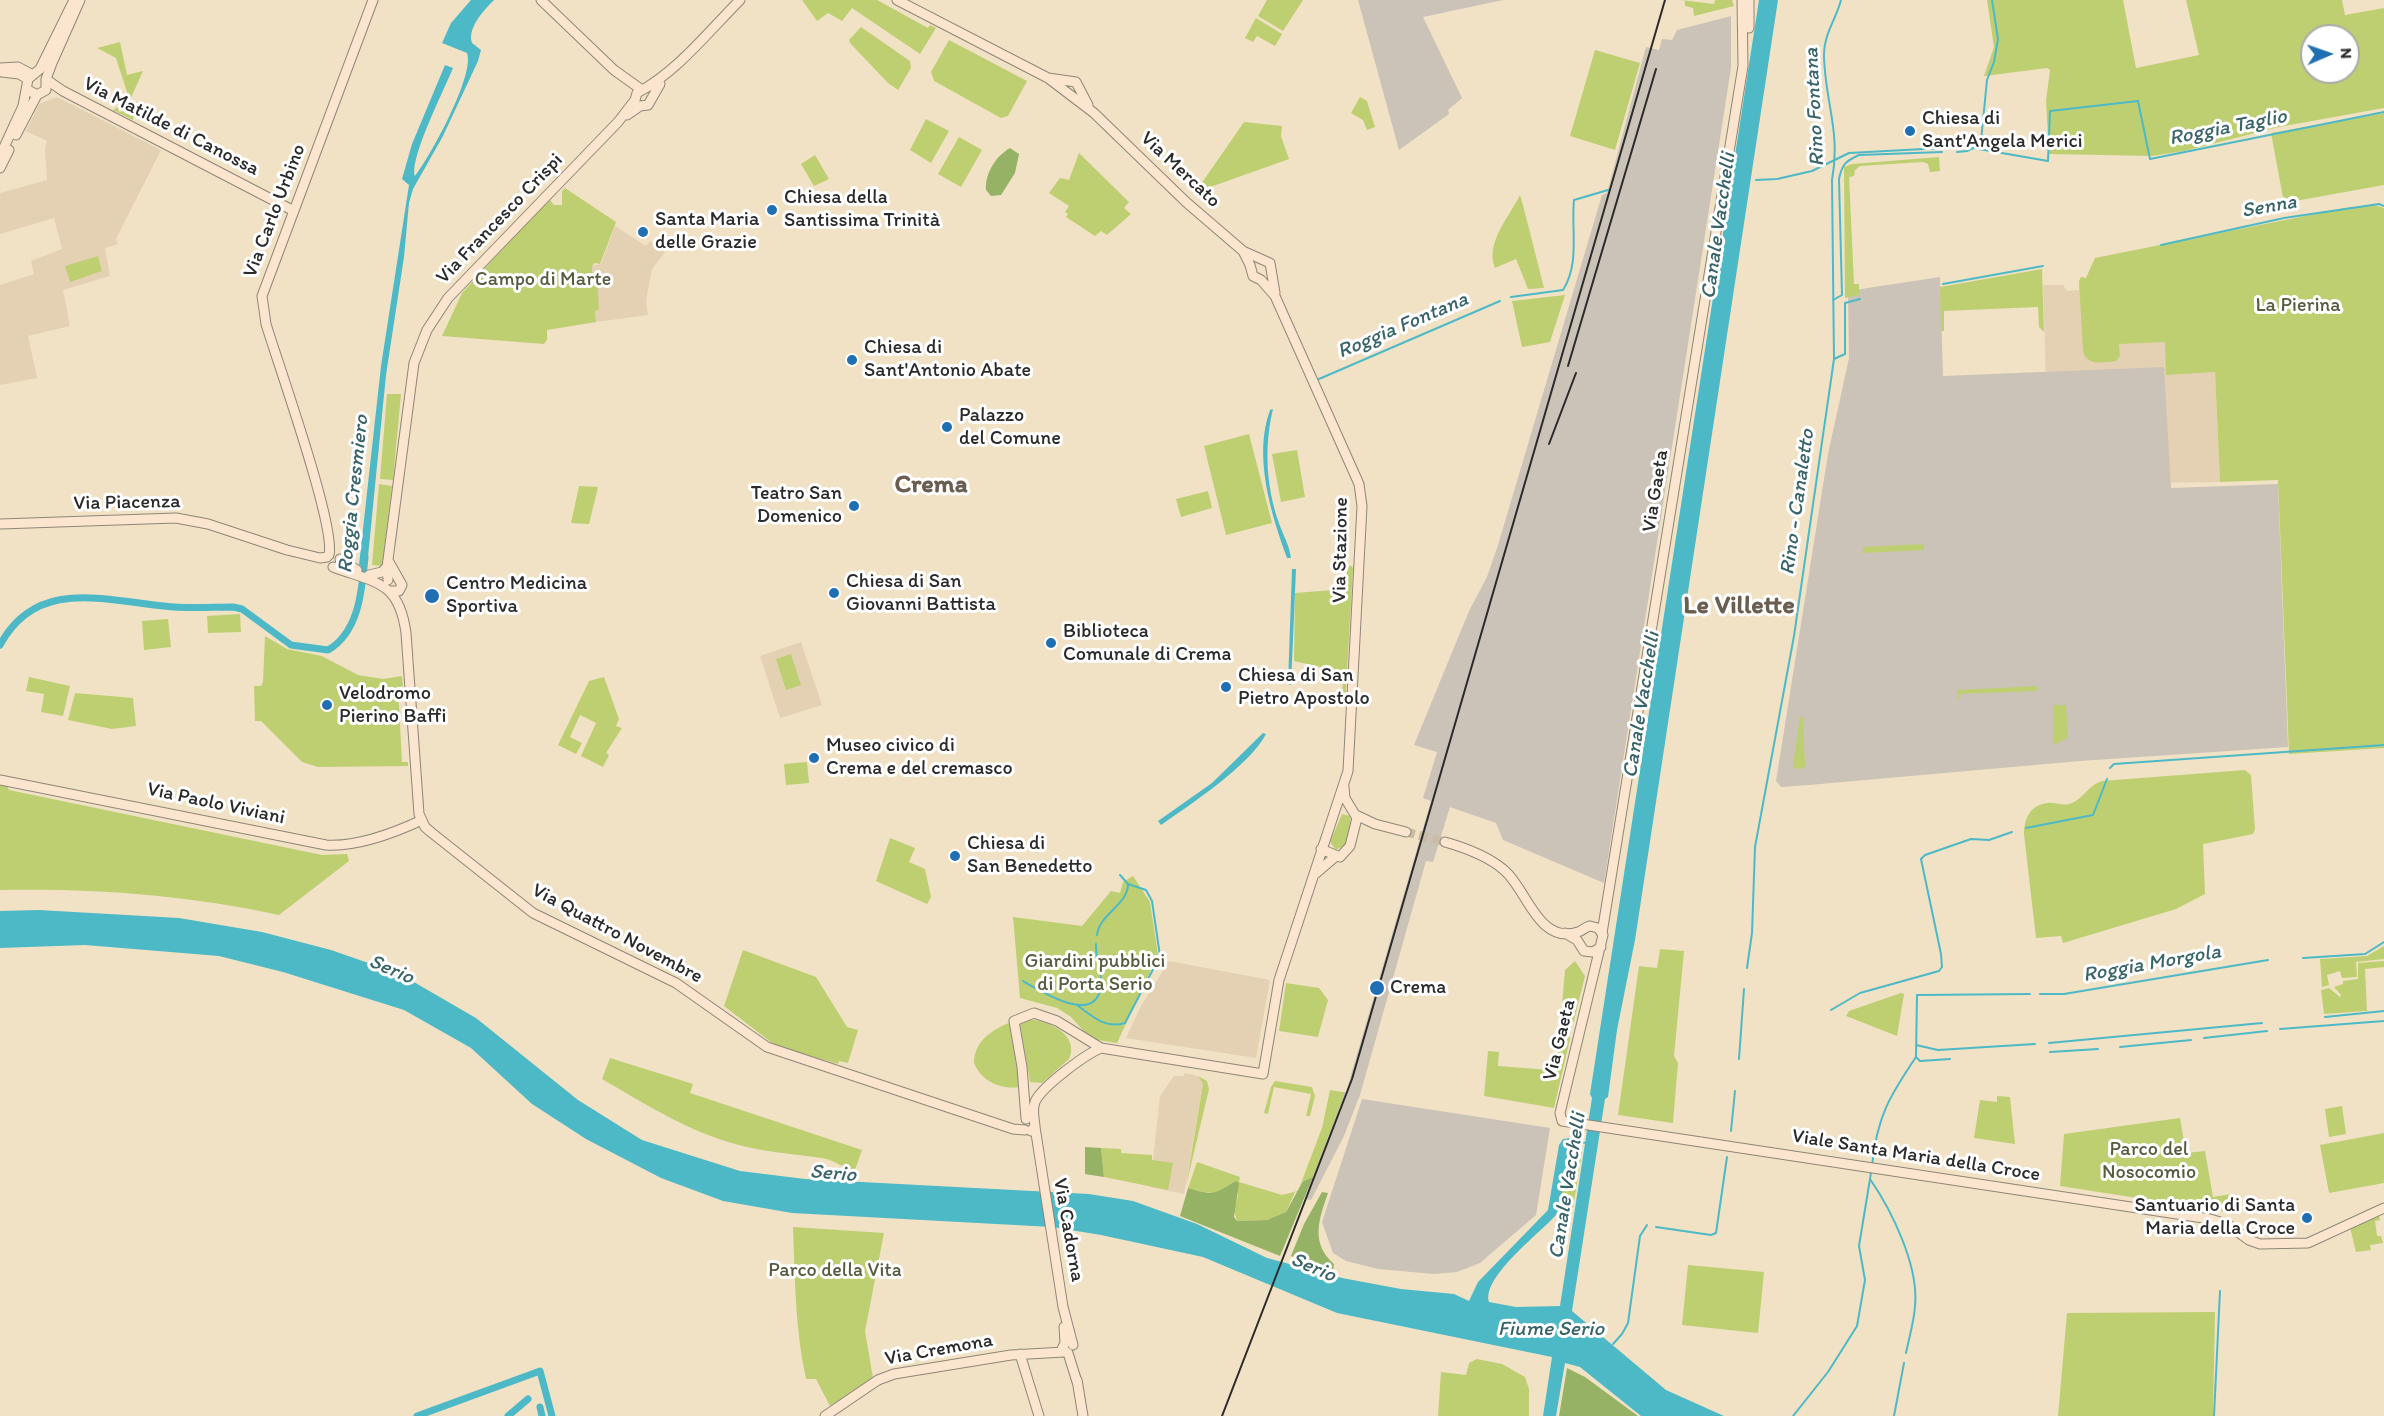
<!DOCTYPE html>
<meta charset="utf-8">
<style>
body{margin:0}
#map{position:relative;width:2384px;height:1416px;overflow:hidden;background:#f1e2c5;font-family:Itim,sans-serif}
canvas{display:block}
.north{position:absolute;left:2300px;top:24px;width:60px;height:60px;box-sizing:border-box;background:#fff;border:2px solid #aaa;border-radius:50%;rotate:88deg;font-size:16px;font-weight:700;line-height:24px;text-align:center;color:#2b2b2b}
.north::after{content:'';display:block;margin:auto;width:21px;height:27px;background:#1f6fb2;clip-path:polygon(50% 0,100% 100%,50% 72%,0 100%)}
</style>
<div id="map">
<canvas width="2384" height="1416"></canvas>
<div class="north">N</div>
</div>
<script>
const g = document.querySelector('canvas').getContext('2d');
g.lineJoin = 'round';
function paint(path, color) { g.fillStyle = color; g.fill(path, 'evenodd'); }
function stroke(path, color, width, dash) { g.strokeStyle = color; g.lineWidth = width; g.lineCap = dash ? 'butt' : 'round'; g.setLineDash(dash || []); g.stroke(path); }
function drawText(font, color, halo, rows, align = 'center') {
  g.font = font + ' Itim,sans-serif'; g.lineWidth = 6; g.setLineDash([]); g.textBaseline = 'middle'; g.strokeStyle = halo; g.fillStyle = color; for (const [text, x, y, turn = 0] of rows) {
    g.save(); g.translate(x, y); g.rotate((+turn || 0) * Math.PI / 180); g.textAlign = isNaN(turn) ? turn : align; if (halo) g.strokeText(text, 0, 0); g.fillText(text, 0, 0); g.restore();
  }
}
const built = new Path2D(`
 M57 97 161 150 116 239 118 244 105 248 110 276 63 290 70 326 28 336 37 378 0 385V285L34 274 31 261 62 249 54 218 0 234V193L47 180 45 149 47 141 26 131 39 104Z
 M615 226 646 246 650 241 665 252 652 269 646 301 648 315 596 322 595 311 599 310 596 275 592 272V266L601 264Z
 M2209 237 2220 482 2147 483 2046 381 2043 285H2063L2067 291 2079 290 2081 277 2086 278 2095 258Z
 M801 642 822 705 780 718 760 656Z
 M1169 961 1270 980 1256 1058 1126 1038 1141 1006Z
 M1185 1073 1198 1076 1203 1084 1184 1194 1150 1187 1160 1096 1174 1076H1183Z`);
const industrial = new Path2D(`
 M1358 0H1503L1423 17 1462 98 1448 110 1449 114 1399 150Z
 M1731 16V68L1604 883 1503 840 1496 823 1450 807 1433 862 1426 861 1360 1095 1344 1136 1311 1200 1305 1199 1343 1092H1346L1431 801 1423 798 1437 752 1414 745 1469 611 1487 577 1498 545 1602 195 1607 193 1646 47 1659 50 1662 39 1672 40 1677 30Z
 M1940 277 1943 376 2164 367 2171 488 2278 484 2288 747 2080 761 1809 785 1781 787 1776 781 1828 454 1849 358 1848 291Z
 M1362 1099 1550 1128 1536 1215 1480 1263 1457 1272 1434 1274 1378 1269 1346 1261 1333 1253 1322 1222Z`);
const green = new Path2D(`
 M802 0H877L928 28 930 25 936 28 920 54 852 8 842 21 828 13 817 21Z
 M1267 0H1303L1283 31 1258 16Z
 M1681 0 1714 4 1715 0H1732L1734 6 1694 16 1693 8 1685 6V1Z
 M1987 0H2123L2136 68 2199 55 2186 0H2342L2345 15 2384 8V108L2279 127 2184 151 2152 156 2049 154 2046 101 2050 70 2047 68 1984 76 1994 47ZM2312 36H2348V72H2312Z
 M1256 18 1282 34 1275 46 1257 36 1253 42 1245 38Z
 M861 27 910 61 911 68 898 90 888 83 850 43 849 40Z
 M949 40 1027 81 1008 116 1001 118 934 81 931 72Z
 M120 42 127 75 143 71 129 102 134 105 133 120 113 110 118 107 119 112 129 110 128 95 116 58 97 48Z
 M1595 50 1640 63 1615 150 1570 136Z
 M1360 97 1367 101 1375 127 1367 130 1363 120 1351 113Z
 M2384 113V185L2284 203 2271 133Z
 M926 119 949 131 931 163 910 150Z
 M1244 122 1282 126 1281 136 1289 159 1202 190 1199 187Z
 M959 137 982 150 961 187 938 174Z
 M1079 153 1129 202 1124 208 1131 214 1107 235 1101 231 1095 236 1066 217 1068 214 1065 212 1069 206 1049 193 1060 178 1069 180Z
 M815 155 829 179 814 186 801 164Z
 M1939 157 1940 171 1930 172 1928 164 1923 162 1860 166 1855 170 1854 176 1849 177 1854 284H1859V295L1845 298 1844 167 1852 164Z
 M565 188 616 222 600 264 595 263 592 266V272L597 274 599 310 595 311 596 322 547 330V340L544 344 442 336 462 293 544 204 550 200 554 205H562V191Z
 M1520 195 1523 205 1544 288 1528 289 1516 259 1495 268C1485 243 1509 217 1520 195Z
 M2374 205 2384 208V748L2289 754 2278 480 2220 482 2215 372 2166 375 2165 342 2119 344 2120 356 2116 361C2103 362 2087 367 2083 351L2079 281 2081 277 2086 278 2095 258 2345 208Z
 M98 256 102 271 70 282 65 266Z
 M2042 269 2044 332 2039 327 2038 307 1944 311V331H1941L1940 287Z
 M1565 295 1550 342 1522 347 1512 301Z
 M387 394H401L393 480 380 479Z
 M1249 434 1272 523 1226 535 1204 446Z
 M1297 450 1305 497 1281 502 1272 454Z
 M379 484 392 486 382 566 372 565Z
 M579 486 598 487 589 524 571 523Z
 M1208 491 1212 508 1181 517 1176 499Z
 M1924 544V550L1862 553 1864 547Z
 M1347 566H1352L1353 569 1345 704H1342L1343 672 1294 661 1295 593 1346 589Z
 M240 614 241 632 208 633 207 616Z
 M168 619 171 647 144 650 142 621Z
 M265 636 287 649 322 656 358 675 383 679 402 676 403 686 398 687 402 762H408V766L318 767 302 762 261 721H255L254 686H261L263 682Z
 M791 654 801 685 786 690 776 659Z
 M29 677 70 686 63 716 41 712 44 694 26 691Z
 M604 677 619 719 616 726 622 728 606 753 609 755 603 767 581 756 596 723 580 715 570 737 582 743 576 754 558 745 589 681Z
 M2037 686V691L1959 694V700L1957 698V690Z
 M75 693 133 698 136 726 112 729 68 720Z
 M2053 705H2066L2068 738 2053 745Z
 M1800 717 1803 718 1805 766 1803 769 1793 768V765Z
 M807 762 809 783 786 785 784 764Z
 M2245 770 2251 775 2255 829 2253 834 2203 844 2205 894 2176 909 2063 943 2061 936 2036 938 2024 834C2024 819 2030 805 2048 803 2056 802 2063 807 2072 803 2084 798 2088 785 2102 781Z
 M0 785 7 786 9 790 322 855 347 854 349 861 279 915C187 895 95 888 0 890Z
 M1342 814 1350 816 1351 827 1345 845 1336 850 1330 842Z
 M890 838 915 848 909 862 925 869 931 897 927 904 876 881Z
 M1133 876 1150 902 1158 955 1117 1043 1091 1039 1071 1017 1057 1008 1020 998 1013 917 1082 926 1111 891 1120 893 1123 882Z
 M2384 946V959L2356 962 2357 977 2342 978 2340 971 2327 975 2329 985 2322 987 2320 959 2367 956Z
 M1660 949 1684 951 1674 1056 1678 1063 1673 1123 1618 1115 1639 966 1657 968Z
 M743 950 816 977 847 1027 858 1030 848 1063 839 1061 838 1064 776 1046 724 1006Z
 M1575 961 1585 976 1574 1021 1568 1028 1570 1039 1554 1108 1484 1096 1488 1051 1499 1052 1498 1066 1550 1070V1065H1557L1565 970Z
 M2384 961V967L2365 969 2367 1011 2324 1014 2321 990 2329 988 2340 997 2341 995 2334 987 2343 984V981L2358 979V963Z
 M1286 983 1319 988 1328 1000 1318 1037 1279 1031Z
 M1901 993 1904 994 1897 1036 1846 1016 1849 1011Z
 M1023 1019C1043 1018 1081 1033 1069 1059L1042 1083 1030 1082 1020 1024Z
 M1009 1023 1020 1087C1001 1090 981 1081 974 1063 974 1042 991 1030 1009 1023Z
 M610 1058 693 1084 690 1093 862 1150 855 1170C843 1169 834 1159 821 1158 794 1154 766 1152 739 1145 691 1133 645 1104 602 1079Z
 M1198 1076 1207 1081 1209 1089 1186 1186 1203 1084Z
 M1275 1081 1312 1087 1315 1096 1310 1116H1306L1311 1094 1274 1087 1268 1114 1264 1113 1271 1087Z
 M1330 1090 1343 1092 1344 1095 1313 1177 1302 1181 1299 1192H1295L1286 1212 1267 1220 1237 1221 1234 1211 1238 1195 1234 1182C1221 1197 1206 1193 1188 1188L1197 1162 1240 1177 1239 1182 1282 1195 1298 1191 1322 1128Z
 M1997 1096 2010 1097 2015 1144 1974 1138 1980 1100 1997 1102Z
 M2342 1106 2346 1134 2329 1137 2325 1109Z
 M2180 1118 2186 1153 2205 1151 2213 1197 2231 1194 2234 1213 2060 1186 2064 1134Z
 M2384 1133V1183L2329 1193 2320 1145Z
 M1573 1147 1582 1152 1572 1215 1558 1213 1569 1150Z
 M1101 1148 1121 1149V1153L1152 1155V1160L1173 1163 1168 1190 1104 1177Z
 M2379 1214 2380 1220 2375 1221 2377 1236H2381L2383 1243 2370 1245 2371 1250 2356 1252 2350 1227Z
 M793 1227 884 1233 865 1331 873 1378 830 1406 816 1379H806C795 1329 795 1278 793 1227Z
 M1688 1265 1764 1272 1758 1333 1682 1325Z
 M2215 1312 2213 1416H2058L2067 1313Z
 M1477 1359 1502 1364 1525 1377 1529 1389V1416H1438L1441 1372 1466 1375 1469 1363Z`);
const forest = new Path2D(`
 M1010 148 1019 154 1015 173 1001 195 991 196 986 190C985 173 996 156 1010 148Z
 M1085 1147 1101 1148 1104 1177 1085 1174Z
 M1313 1177 1280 1256 1180 1216 1188 1188C1215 1196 1214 1194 1236 1181L1239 1183 1234 1217 1237 1221 1267 1220 1286 1212 1303 1181Z
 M1322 1192 1328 1193C1319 1219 1310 1243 1334 1264L1333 1272 1291 1256 1304 1224Z
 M1567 1368 1585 1377 1638 1416H1559Z`);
const water = new Path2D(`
 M471 0H494C484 10 467 28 472 43L481 50 478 61 443 136 413 189 409 203 404 257 386 375 367 567 359 565 381 366 409 185 402 179 412 144 445 65 453 68C445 88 409 159 415 176 430 157 475 75 467 53L442 43 451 23Z
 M1759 0H1778L1635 940 1617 1030 1608 1097 1605 1099 1572 1311 1666 1390 1724 1416H1641L1580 1367 1565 1363 1556 1416H1543L1552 1357 1337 1313 1203 1257 1101 1235 1052 1227 792 1213 723 1201 661 1178 586 1139 532 1104 471 1048 404 1010 283 972 219 956 85 945 0 948V911L39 910 179 918 262 932 331 950 400 974 476 1018 578 1100 642 1140 740 1171 805 1179 1089 1194 1133 1201 1197 1224 1267 1258 1342 1278 1401 1289 1454 1294 1469 1301 1478 1282 1548 1210 1559 1145 1563 1139 1579 1137 1577 1146 1569 1147 1560 1205 1556 1215C1539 1234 1482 1277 1489 1302L1516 1307 1560 1306 1592 1098 1590 1094Z
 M1273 409C1264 446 1266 487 1279 523 1283 535 1289 544 1291 558H1287C1271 514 1253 456 1270 410Z
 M1292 569H1296L1291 685 1288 684Z
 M1263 733 1266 734C1250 765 1190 805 1161 825L1158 821 1212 783Z`);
const stream = new Path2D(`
 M1956 147H1967L1981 141 1987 80 1994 62 1998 39 1992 0
 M1957 152 1967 151 1973 148 2048 161 2050 111 2138 101 2150 159 2384 112
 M1756 180 1777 179 1812 171 1849 153 1942 148
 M2161 245 2284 218 2379 204 2384 206
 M1943 284 2043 266
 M1511 297 1563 290C1580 263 1571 230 1574 200L1608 190
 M1833 300 1842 295 1839 179C1842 164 1846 161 1859 155L1942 152
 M1834 359 1845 354V303L1860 299
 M1319 379 1500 301
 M2110 768 2114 764 2384 745
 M2026 828 2093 815 2107 779
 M1097 935C1100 913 1128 905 1128 884L1120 875
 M2303 958 2365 954 2384 942
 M1747 968 1752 933 1755 847 1794 636 1834 359 1832 180C1841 132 1825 101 1824 57 1823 35 1836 20 1841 0
 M1023 981C1042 992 1101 1029 1101 981 1101 968 1095 956 1096 944
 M2040 994H2064L2268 960
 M1077 1005C1093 1017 1105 1029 1125 1023L1160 956 1152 901 1146 890 1128 884
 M1831 1010 1860 993 1939 971 1942 967 1941 954 1921 859 1925 855 1971 839 1989 840 2012 832
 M2325 1017 2384 1011
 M2280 1029 2384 1021
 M2204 1038 2267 1031
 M2049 1043 2262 1023
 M1916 1045 1938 1050 2035 1044
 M2120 1047 2191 1040
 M2050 1052 2098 1049
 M1916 1057 1917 995 2030 994
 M1739 1059 1744 989
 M1731 1131 1735 1091
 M1576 1142 1588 1143
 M1872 1166C1877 1117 1889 1097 1916 1057L1920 1061 1950 1059
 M1871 1172 1870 1179C1892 1211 1919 1266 1915 1306 1914 1322 1909 1338 1906 1353
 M1656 1227 1711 1235 1716 1233 1727 1157
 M1613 1344 1622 1334 1628 1323 1640 1236 1647 1225
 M1793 1416 1828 1372 1857 1326 1865 1280 1859 1246 1870 1179
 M1894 1416 1904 1363
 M2214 1416 2220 1291`);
const canal = new Path2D(`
 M0 645C36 578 103 600 164 606 187 609 210 607 233 607L242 609 291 645 328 650C359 632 362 590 365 557
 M540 1407 542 1416
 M417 1416 540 1371 552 1416
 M508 1416 528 1399`);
const secondaryTunnel = new Path2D(`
 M1406 832 1445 842`);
const secondary = new Path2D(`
 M541 0 614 70 642 90
 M897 0 1048 78 1076 82 1088 105
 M1749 28V0
 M0 68 18 67 33 75
 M2 72 19 74 28 79
 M47 80 63 91 294 211
 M28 90 37 95 46 90V79L52 63 80 0
 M627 115 640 106 648 105 660 84
 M16 135 37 95
 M0 156 23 106 28 79 40 69 74 0
 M0 168 9 150
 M1243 251 1270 263 1275 293
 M0 524 176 518 208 524 287 550 320 558 327 557
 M329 555C336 526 278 364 266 324L262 296 373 0
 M340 559 357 570
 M389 562 402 585 399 591H390
 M333 567C376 583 399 581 406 633L419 814 425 827 432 833 533 913 676 983 767 1047 1013 1129 1025 1130
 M369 575 382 572 387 567
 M388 580 387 567 414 363 427 330 448 298 618 122 635 100 637 93C677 72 708 32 740 0
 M0 780 326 845C357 847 394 833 422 820
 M1356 815 1375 824 1406 832
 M1445 842C1466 848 1488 856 1504 870 1527 889 1538 945 1578 932 1582 931 1585 927 1590 926L1598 928 1603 935 1560 1113 1562 1121 2210 1219 2227 1224 2249 1240 2260 1244 2308 1243 2384 1208
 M1321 849 1340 857 1350 846 1357 818 1345 798 1344 787
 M1315 874 1336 856
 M1565 933 1577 940 1584 951 1593 952 1601 947
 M1602 933 1743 66 1742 0
 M1026 1119 1022 1067 1014 1021 1034 1013 1057 1021 1101 1048 1263 1074 1279 980 1348 771 1362 506 1359 484 1275 296 1261 280 1253 276 1250 265 1243 251 1186 202 1094 113 1048 78
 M1035 1127 1063 1307 1073 1345
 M1031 1131 1035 1126C1034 1118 1032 1109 1035 1102 1041 1087 1086 1054 1101 1048
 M1064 1327 1065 1343 1062 1349 1068 1353 1078 1385
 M1020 1354 1039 1416
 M1077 1380 1083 1416
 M825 1416 878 1380 894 1374 1011 1355 1064 1352`);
const rail = new Path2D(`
 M1568 366 1656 69
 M1549 444 1576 373
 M1222 1416 1352 1079 1665 0`);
const markers = [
 [1910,131,6,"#1f6fb2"],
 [772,210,6,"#1f6fb2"],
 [643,232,6,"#1f6fb2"],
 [852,360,6,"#1f6fb2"],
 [947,427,6,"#1f6fb2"],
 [854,506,6,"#1f6fb2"],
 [834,593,6,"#1f6fb2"],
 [432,596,8,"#1f6fb2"],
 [1051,643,6,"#1f6fb2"],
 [1226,687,6,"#1f6fb2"],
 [327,705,6,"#1f6fb2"],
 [814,758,6,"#1f6fb2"],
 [955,856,6,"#1f6fb2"],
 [1377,988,8,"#1f6fb2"],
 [2307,1218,6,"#1f6fb2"]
];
const poiNames = [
 ["Chiesa di",1922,119],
 ["Sant'Angela Merici",1922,142],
 ["Chiesa della",784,198],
 ["Santissima Trinità",784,221],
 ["Santa Maria",655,220],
 ["delle Grazie",655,243],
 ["Chiesa di",864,348],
 ["Sant'Antonio Abate",864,371],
 ["Palazzo",959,416],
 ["del Comune",959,439],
 ["Teatro San",842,494,"right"],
 ["Domenico",842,517,"right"],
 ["Chiesa di San",846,582],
 ["Giovanni Battista",846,605],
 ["Centro Medicina",446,584],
 ["Sportiva",446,607],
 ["Biblioteca",1063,632],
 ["Comunale di Crema",1063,655],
 ["Chiesa di San",1238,676],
 ["Pietro Apostolo",1238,699],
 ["Velodromo",339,694],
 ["Pierino Baffi",339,717],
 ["Museo civico di",826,746],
 ["Crema e del cremasco",826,769],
 ["Chiesa di",967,844],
 ["San Benedetto",967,867],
 ["Crema",1390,988],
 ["Santuario di Santa",2295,1206,"right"],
 ["Maria della Croce",2295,1229,"right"]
];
const streetNames = [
 ["Via Matilde di Canossa",171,127,27],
 ["Via Mercato",1180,170,43],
 ["Via Carlo Urbino",275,211,-69],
 ["Via Francesco Crispi",500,219,-46],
 ["Via Gaeta",1656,491,-81],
 ["Via Piacenza",127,503,-1],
 ["Via Stazione",1341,550,-89],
 ["Via Paolo Viviani",216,804,12],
 ["Via Quattro Novembre",617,934,28],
 ["Via Gaeta",1560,1040,-76],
 ["Viale Santa Maria della Croce",1916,1156,9],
 ["Via Cadorna",1068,1230,80],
 ["Via Cremona",939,1350,-10]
];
const parkNames = [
 ["Campo di Marte",543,280],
 ["La Pierina",2298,306],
 ["Giardini pubblici",1095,962],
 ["di Porta Serio",1095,985],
 ["Parco del",2149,1150],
 ["Nosocomio",2149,1173],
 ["Parco della Vita",835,1271]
];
const waterNames = [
 ["Rino Fontana",1815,107,-93],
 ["Roggia Taglio",2228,128,-11],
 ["Senna",2269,207,-10],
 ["Canale Vacchelli",1719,226,-82],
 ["Roggia Fontana",1403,326,-23],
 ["Roggia Cresmiero",354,494,-84],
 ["Rino - Canaletto",1798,502,-82],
 ["Canale Vacchelli",1642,705,-81],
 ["Roggia Morgola",2152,964,-10],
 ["Serio",391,970,23],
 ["Serio",833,1174,5],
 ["Canale Vacchelli",1568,1186,-81],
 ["Serio",1313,1268,23],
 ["Fiume Serio",1551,1330]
];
const districtNames = [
 ["Crema",931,485],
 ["Le Villette",1739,606]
];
paint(built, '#e4d1b4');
paint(industrial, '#cbc3b8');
paint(green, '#becf72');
paint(forest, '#96b264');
paint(water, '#4db9c7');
stroke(stream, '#4db9c7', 2);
stroke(canal, '#4db9c7', 7);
stroke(secondaryTunnel, '#c9bda6', 9, [9, 4.5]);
stroke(secondary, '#8e8678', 11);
stroke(secondary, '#fbe5cf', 9);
stroke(rail, '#2b2b2b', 2);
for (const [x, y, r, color] of markers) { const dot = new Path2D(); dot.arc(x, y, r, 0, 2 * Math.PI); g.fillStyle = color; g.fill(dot); stroke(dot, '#fff', 2); }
drawText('20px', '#2b2b2b', '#fff', poiNames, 'left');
drawText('20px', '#2b2b2b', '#fff', streetNames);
drawText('20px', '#575c40', '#fff', parkNames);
drawText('italic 21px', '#396469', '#fff', waterNames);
drawText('bold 26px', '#6a5e50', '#fff', districtNames);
</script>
